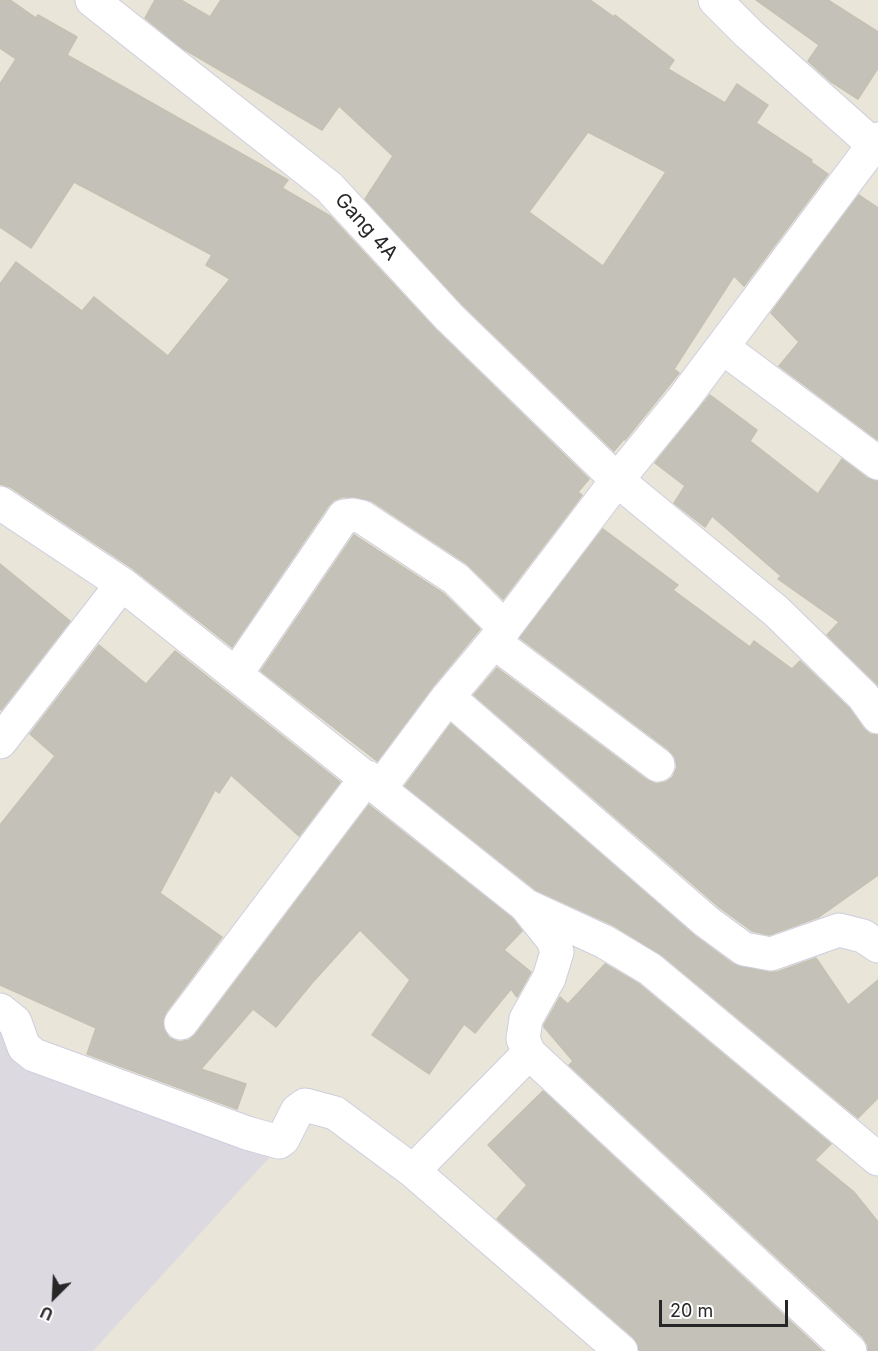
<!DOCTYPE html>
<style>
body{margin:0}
#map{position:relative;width:878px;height:1351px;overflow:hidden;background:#e9e5d8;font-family:Inter,sans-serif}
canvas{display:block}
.north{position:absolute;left:24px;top:1267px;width:60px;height:60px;-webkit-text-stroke:4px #fff;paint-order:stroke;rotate:204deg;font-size:16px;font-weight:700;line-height:24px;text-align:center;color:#272727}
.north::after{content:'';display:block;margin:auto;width:21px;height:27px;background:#272727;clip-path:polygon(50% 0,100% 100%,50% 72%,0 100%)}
.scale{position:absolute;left:659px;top:1300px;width:129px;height:27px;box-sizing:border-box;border:3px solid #272727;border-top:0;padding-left:8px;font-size:18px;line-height:21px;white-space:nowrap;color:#272727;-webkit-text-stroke:4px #fff;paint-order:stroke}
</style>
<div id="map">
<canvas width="878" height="1351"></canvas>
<div class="north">U</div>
<div class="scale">20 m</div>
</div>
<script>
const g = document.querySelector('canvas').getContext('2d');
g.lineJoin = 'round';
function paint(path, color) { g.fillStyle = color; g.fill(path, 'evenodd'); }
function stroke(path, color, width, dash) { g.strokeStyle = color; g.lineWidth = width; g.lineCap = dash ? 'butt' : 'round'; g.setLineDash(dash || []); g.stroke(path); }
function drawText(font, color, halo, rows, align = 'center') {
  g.font = font + ' Inter,sans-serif'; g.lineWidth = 6; g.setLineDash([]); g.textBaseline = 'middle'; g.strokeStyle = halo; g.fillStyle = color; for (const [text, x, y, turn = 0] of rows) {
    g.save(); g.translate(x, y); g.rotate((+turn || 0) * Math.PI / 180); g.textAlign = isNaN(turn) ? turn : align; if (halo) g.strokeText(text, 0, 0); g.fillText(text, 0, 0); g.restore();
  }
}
const industrial = new Path2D(`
 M0 1033 29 1061 278 1148 93 1351H0Z`);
const building = new Path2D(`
 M0 0H10L36 18 38 15 77 37 67 55 288 180 282 188 330 216 436 330 589 479 578 492 582 495 573 507 503 599 466 563 372 501 356 497H342L334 500 328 506 232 647 132 568 10 487 0 484V284L16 262 82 311 94 297 168 356 230 279 206 265 212 255 74 182 31 248 0 227V84L16 59 0 48Z
 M155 0H181L210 17 221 0H590L614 17 615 15 674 60 668 69 725 103 737 84 768 105 756 123 812 160 811 162 828 174 744 286 734 276 674 369 679 373 625 440 624 439 614 451 462 304 365 199 393 156 339 106 322 130 182 48 145 18ZM588 132 666 172 603 266 529 212Z
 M756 0H828L878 32V68L858 99 830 81 808 61 819 45Z
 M859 195 878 208V440L779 366 799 342 771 313Z
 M710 395 757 430 750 441 818 494 842 459 867 478 878 481V685L827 635 839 622 778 579 781 576 712 516 705 527 674 503 685 486 655 463Z
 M603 529 678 585 673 590 750 647 754 641 792 669 800 661 849 708 863 728 870 734 878 735V875L819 917 769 935 752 931 719 907 474 695 497 668 647 780 656 784 666 782 673 777 677 767 675 757 669 750 520 638Z
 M354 535 444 594 480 629 433 686 377 761 261 671Z
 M0 564 70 621 1 710 0 709Z
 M99 645 146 684 175 651 340 782 299 836 231 775 219 793 215 790 160 893 222 937 166 1012 163 1020 164 1030 169 1038 179 1042 189 1040 196 1034 369 805 512 918 522 931 504 950 531 972 517 997 511 989 475 1033 464 1024 429 1074 372 1035 410 980 360 930 312 983 276 1027 253 1009 201 1069 246 1084 237 1109 87 1054 96 1028 0 985V825L55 756 30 734Z
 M451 724 695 936 733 964 768 972H777L816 958 848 1005 878 980V1098L858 1118 662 955 613 925 536 890 405 786Z
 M605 964 639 984 831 1144 815 1160 854 1192 878 1222V1351H868V1345L863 1337 569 1065 573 1061 544 1027V1025L560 997 568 1004Z
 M543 1091 822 1351H639L638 1344 633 1337 497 1219 527 1185 488 1145Z`);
const street = new Path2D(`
 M92 0 329 187 449 317 617 480 776 611 863 696 878 717
 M715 0 749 34 878 149
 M722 347 878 463
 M0 503 122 584 525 905 553 940 557 952 549 978 526 1019 523 1039 529 1053
 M494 642 658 765
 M236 674 338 525 344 516 352 515 362 517 456 579 505 628
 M448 697 707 922 744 949 771 954 839 930 863 936 878 946
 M0 742 122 584
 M380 788 448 697 494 642 617 480 684 398 878 139
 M529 907 605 942 650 969 878 1159
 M0 1010 15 1022 24 1047 34 1055 247 1133 279 1142 283 1139 297 1111 305 1105 335 1113 413 1171 621 1351
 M181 1023 367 777
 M413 1171 529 1053 850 1351`);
const streetNames = [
 ["Gang 4A",366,227,48]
];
paint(industrial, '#ddd9e1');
paint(building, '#c4c2b8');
stroke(building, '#c4c1b3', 1.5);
stroke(street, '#cecee0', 35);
stroke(street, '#fff', 33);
drawText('20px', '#272727', '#fff', streetNames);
</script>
